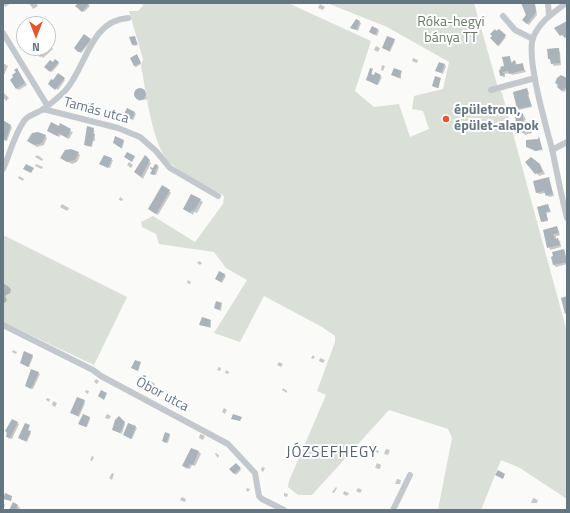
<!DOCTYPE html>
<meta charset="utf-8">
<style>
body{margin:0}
#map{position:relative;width:570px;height:513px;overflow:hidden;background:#fafaf8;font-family:"Titillium Web",sans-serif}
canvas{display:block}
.frame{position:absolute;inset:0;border:4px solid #657683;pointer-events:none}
.north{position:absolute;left:16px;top:16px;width:40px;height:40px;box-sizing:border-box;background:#fff;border:1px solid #c1c8cd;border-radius:50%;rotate:180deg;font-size:11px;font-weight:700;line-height:16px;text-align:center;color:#657683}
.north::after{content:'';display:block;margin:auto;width:14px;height:18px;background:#e4572e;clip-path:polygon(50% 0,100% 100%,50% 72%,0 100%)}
</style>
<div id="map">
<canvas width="570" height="513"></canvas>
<div class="frame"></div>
<div class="north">N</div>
</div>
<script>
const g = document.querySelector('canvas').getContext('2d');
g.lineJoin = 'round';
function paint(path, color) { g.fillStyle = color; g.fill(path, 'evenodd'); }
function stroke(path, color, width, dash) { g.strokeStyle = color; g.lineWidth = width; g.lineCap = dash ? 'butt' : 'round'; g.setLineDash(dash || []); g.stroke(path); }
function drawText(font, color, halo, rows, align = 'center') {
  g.font = font + ' "Titillium Web",sans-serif'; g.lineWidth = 4; g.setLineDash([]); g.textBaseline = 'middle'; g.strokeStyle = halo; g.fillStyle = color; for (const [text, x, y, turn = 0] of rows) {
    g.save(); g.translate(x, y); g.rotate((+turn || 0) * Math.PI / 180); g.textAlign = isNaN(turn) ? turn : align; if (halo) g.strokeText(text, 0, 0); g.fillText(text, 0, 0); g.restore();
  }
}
const green = new Path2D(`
 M142 3H288L371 41 355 91 374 107 399 104 410 137 429 129 423 111 412 109 414 96 443 89 449 62 387 27 327 3H474L498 88 502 93 567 332V499L520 468 501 460 481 510H438L452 438 448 429 389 410 312 495H298L288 487 289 481 326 395 317 391 335 342V336L322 327 264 296 240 342 214 333 247 280 226 268 214 252 159 244 156 234 142 227 141 222 153 216 195 242 223 204 224 196C208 186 185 176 171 164 152 148 146 90 141 66L143 59 129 11H138L143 6Z
 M3 235 127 297 94 365 3 322Z`);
const shadow = new Path2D(`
 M3 3H11L5 7Z
 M29 3H36L38 6 33 9Z
 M79 3H86L90 6 84 12 77 6Z
 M526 3H535L537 15 529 25 525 22 527 15Z
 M320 4 325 7 323 10 318 8Z
 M357 21 361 23 358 31 353 28Z
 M378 29 379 31 377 36 370 32Z
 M499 30 506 37 499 46 491 38Z
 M84 36 91 41 81 53 75 48Z
 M135 37 138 45 134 46 133 45Z
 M394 40 395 41 390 52 383 48Z
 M48 43 53 49 43 58 33 48H48Z
 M376 46 380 48 378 52 374 50Z
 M558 50 560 52 561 65 554 66 549 58Z
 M138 57 141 64 136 67 134 66Z
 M509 57 513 64 515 62 518 65 522 64 526 72 512 75 510 73 505 74V77H503L501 75Z
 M413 58 418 60 417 63 412 61Z
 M56 61 59 64 52 72 46 67Z
 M3 63 8 66 3 77Z
 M382 65 385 66 383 71 381 70Z
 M444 65 446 66 443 74 437 71Z
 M17 69 27 85 19 90 16 88Z
 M372 70V75L382 77 378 85 367 80Z
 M401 72V79L392 75Z
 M58 74 65 80 58 90 49 83 53 82Z
 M440 78 439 88 434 87 433 86Z
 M567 80V89L564 92 558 86Z
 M144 89 147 99 139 101 135 92Z
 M527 89 532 107 519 110 514 92Z
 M3 92 9 98 6 101 3 97Z
 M135 113 136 114 133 120 126 117Z
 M523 114 526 120 524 121V123L529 122 531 124 532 133 525 135 522 130 519 131 517 128Z
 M3 121 12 127 7 141 3 140Z
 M59 127 73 132 69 139 61 135 59 137 48 131Z
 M94 129 95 141H93L92 147 86 146 85 145Z
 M45 136 47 138 44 145 37 147 31 143Z
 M539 139 543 150 534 151 532 148Z
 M123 141 124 142 122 149 114 143Z
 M78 153 80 155 77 162 72 164 64 160Z
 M37 155 43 159 42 161 35 157Z
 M104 156 113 160 110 168 102 165Z
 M145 157 151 163 143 179 137 174Z
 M129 162 133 165 131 168 127 165Z
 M527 162 540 165 545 174 539 176Z
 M36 164 43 167 42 169 35 166Z
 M158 166 159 167 156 175H153L154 169Z
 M19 176 24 179 23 181 18 178Z
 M548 178 554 196 549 197 546 193 539 194 537 192Z
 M169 191 171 193 158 215 151 211Z
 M120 197 123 199 122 201 119 200Z
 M200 200 203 202 197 213 194 212 193 215 184 209Z
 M62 204 69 208 67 211 60 207Z
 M548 205 551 212 546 213 548 221 543 222 542 221Z
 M557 227 560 235 556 236V239L560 241 561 247 550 250 544 230Z
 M563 250 565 252 567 264 556 267 554 265Z
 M199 261 202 263 200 265 197 263Z
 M224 274 226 276 222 283 216 279Z
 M188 280 191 282 190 284 187 283Z
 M3 284 11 289 10 293 5 296 7 300 5 303 3 302Z
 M222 304 221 311 215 308Z
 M210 321 211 328 200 325Z
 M13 350 17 352 16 354 12 352Z
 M313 355 315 357 313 359 311 358Z
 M32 356 33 357 29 367 21 363Z
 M320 358 325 360 323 363 319 361Z
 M279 362 283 364 281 367 277 365Z
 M219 367 221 368 220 371 217 370Z
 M32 370 40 374 33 389 27 387Z
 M226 370 229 372 228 374 225 373Z
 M96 379 99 381 97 384 94 382Z
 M151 381 155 384 154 387 149 384Z
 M283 388 287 391V393L282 390Z
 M86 390 89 391 88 394 85 392Z
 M47 398 50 399 49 402 46 400Z
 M53 401 57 403 55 407 52 405Z
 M84 401 85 403 79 417 71 413Z
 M224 408 227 410 225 414 222 412Z
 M107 414 111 416 109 419 105 418Z
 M89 417 90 419 87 427 80 425Z
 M119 417 125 424 122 434 113 430Z
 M18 423 19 424 12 439 8 438 6 431Z
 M129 424 137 428 132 439 124 435Z
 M29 426 28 431 31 433 27 442 20 439Z
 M169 434 170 436 168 443 164 442Z
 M200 434 205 436 203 440 199 438Z
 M375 449 379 451 378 453 374 451Z
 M386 449 390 450 388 455 384 454Z
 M199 452 201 454 195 466 192 465 190 469 185 468 183 465Z
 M216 453 219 455 218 458 215 454Z
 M92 456 94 457 92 461 90 460Z
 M377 463 381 465 380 469 375 468Z
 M236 464 241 470 236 475 231 469Z
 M262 467 265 468 263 472 261 470Z
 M112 473 114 474 112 480 109 478Z
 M397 479 401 480 400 484H395Z
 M336 487 337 488 334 493 332 492Z
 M247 488 250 489 248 492 246 490Z
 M358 488 362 490 360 493 356 491Z
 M344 491 349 493 347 496 343 494Z
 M284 493 288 494 287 497 284 496Z
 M182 497 186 499 185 502 180 500Z
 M533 498 538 500 537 503H531Z
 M3 503 5 505 3 510Z
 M18 506 20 508 19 510H10Z`);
const building = new Path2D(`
 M78 3H88L89 4 82 12 75 6Z
 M521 3H534L535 5 536 12 527 24 522 20 526 15Z
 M356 19 360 21 356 30 350 28Z
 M567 21V37L565 38 562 35 560 36 554 28Z
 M372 26 378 29 375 35 369 32Z
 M495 29 496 31 499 29 506 35 498 46 490 38 492 36 490 34Z
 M84 34 91 39 81 52H78L74 48Z
 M135 36 137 44 132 45 129 37Z
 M387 36 395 39 389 51 382 48Z
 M48 42 52 46 40 57 32 48H48Z
 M556 48H559L560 63 551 64 550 59H548L547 49Z
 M137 54 141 63 134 66 130 58Z
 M510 56 511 64 514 60 516 62 514 65 523 63 524 70 509 74 508 71 503 72 504 75 500 76 499 70 501 69 500 67 504 66 502 57Z
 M55 59 59 62 50 72 44 67 50 60 53 62Z
 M439 62 445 64 441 73 435 71Z
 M17 68 25 83 16 89 10 80 13 77 12 75 16 72 14 70Z
 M370 68 373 69 371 74 374 75 375 72 381 75 377 85 366 80Z
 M394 68 402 71 399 78 391 75Z
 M58 73 65 78 55 90 48 84 51 79 53 80Z
 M561 75 567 78V86L562 91 557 87 558 85 555 83 557 78Z
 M435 76 441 78 438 88 432 86Z
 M134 94a6 6 0 1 1 12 0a6 6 0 1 1-12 0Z
 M527 88 529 94 527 95 532 106 517 109 513 92Z
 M81 103H91V109H81Z
 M127 108 135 112 132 119 123 116Z
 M523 113V122L529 121 531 131 522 133 521 128 516 129 514 122H516L515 117Z
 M3 120 11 125 6 140 3 139Z
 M51 122 59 126 60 123 71 129 67 138 59 133 57 136 47 131Z
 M87 126 94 128 93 134H95L91 146 84 145Z
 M38 132 46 135 42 143 34 145 27 141 32 133Z
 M115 136 124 140 121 148 113 143Z
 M539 136 542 149 536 151 526 147V140L538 139Z
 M71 149 79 152 75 160 67 162 60 158 65 150Z
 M127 152 135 156 132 162 124 157Z
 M104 155 112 158 108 168 99 164Z
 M145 155 150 160 141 177 134 172Z
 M531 157 540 164 543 172 535 174 525 162Z
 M26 164 34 168 31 173 23 169Z
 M155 164 158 165 154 175 150 174 152 170 150 168V167L153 168Z
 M549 177 553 194 546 196 544 191 536 193 533 181Z
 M162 185 170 190 156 214 148 209Z
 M191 194 201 199 194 211 192 210 190 213 183 209Z
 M548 204 550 211 546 212 548 220 541 222 537 207Z
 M557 226 559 233 553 234 555 239 558 238 560 245 547 248 543 230Z
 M564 249 567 262 553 265 551 257 553 256 552 252Z
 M219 271 225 274 221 282 215 279Z
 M3 283 10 288 9 291 5 292 3 301Z
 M567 296V313L565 314 561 298Z
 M216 301 222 303 219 310 214 308Z
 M202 317 211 320 210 327 199 325Z
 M24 351 33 355 28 367 20 363Z
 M135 360 141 362 138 371 131 368Z
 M31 369 39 372 31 389 25 386Z
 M101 390 107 393 104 400 98 396Z
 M77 397 85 400 78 416 70 413Z
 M83 414 90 417 86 427 78 424Z
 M233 414 242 417 240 421 231 419Z
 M119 416 125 422 120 433 112 430 115 420Z
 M12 419 18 422 10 438 6 437 7 432 5 431Z
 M25 423 30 425 28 430 31 431 26 441 18 438Z
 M128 423 136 426 131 439 123 435Z
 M165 432 170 434 166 443 162 441Z
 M191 448 199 451 193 465 190 464 188 468 182 466Z
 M236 463 241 468 234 474 229 469Z
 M498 470 505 474 503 479 495 475Z
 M5 493 12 496 11 501 3 499Z
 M13 502 18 505 16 510H9Z`);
const street = new Path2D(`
 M548 3 549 16
 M566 3C553 13 539 22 533 38 526 58 546 126 552 149 557 172 561 195 567 218
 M503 16 515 30 533 39
 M3 33 47 105
 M491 90 535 78
 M43 109 118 128 140 137 156 151 170 168 218 196
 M552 150 567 142
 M3 169C10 154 14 135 24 121 28 115 35 114 42 110 49 105 58 98 65 91 87 67 89 21 128 18
 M3 325 93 370 101 376 228 444 255 473 259 496 262 499 284 510
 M393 510 410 475`);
const markers = [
 [446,119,4,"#e4572e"]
];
const parkNames = [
 ["Róka-hegyi",451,23],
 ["bánya TT",451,39]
];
const streetNames = [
 ["Tamás utca",96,111,15],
 ["Óbor utca",162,395,28]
];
const poiNames = [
 ["épületrom,",454,111],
 ["épület-alapok",454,127]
];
const neighbourhoodNames = [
 ["JÓZSEFHEGY",332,453]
];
paint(green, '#dadfd7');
paint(shadow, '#0003');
paint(building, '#aab3b9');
stroke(street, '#c3c8cc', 6);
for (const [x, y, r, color] of markers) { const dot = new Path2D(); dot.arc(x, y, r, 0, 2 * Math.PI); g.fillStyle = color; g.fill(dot); stroke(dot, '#fff', 1.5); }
drawText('14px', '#687a64', '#fff', parkNames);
drawText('14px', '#657683', '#fff', streetNames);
drawText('bold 14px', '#657683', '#fff', poiNames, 'left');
g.letterSpacing = '1px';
drawText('15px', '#57646e', '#fff', neighbourhoodNames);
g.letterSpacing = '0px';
</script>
